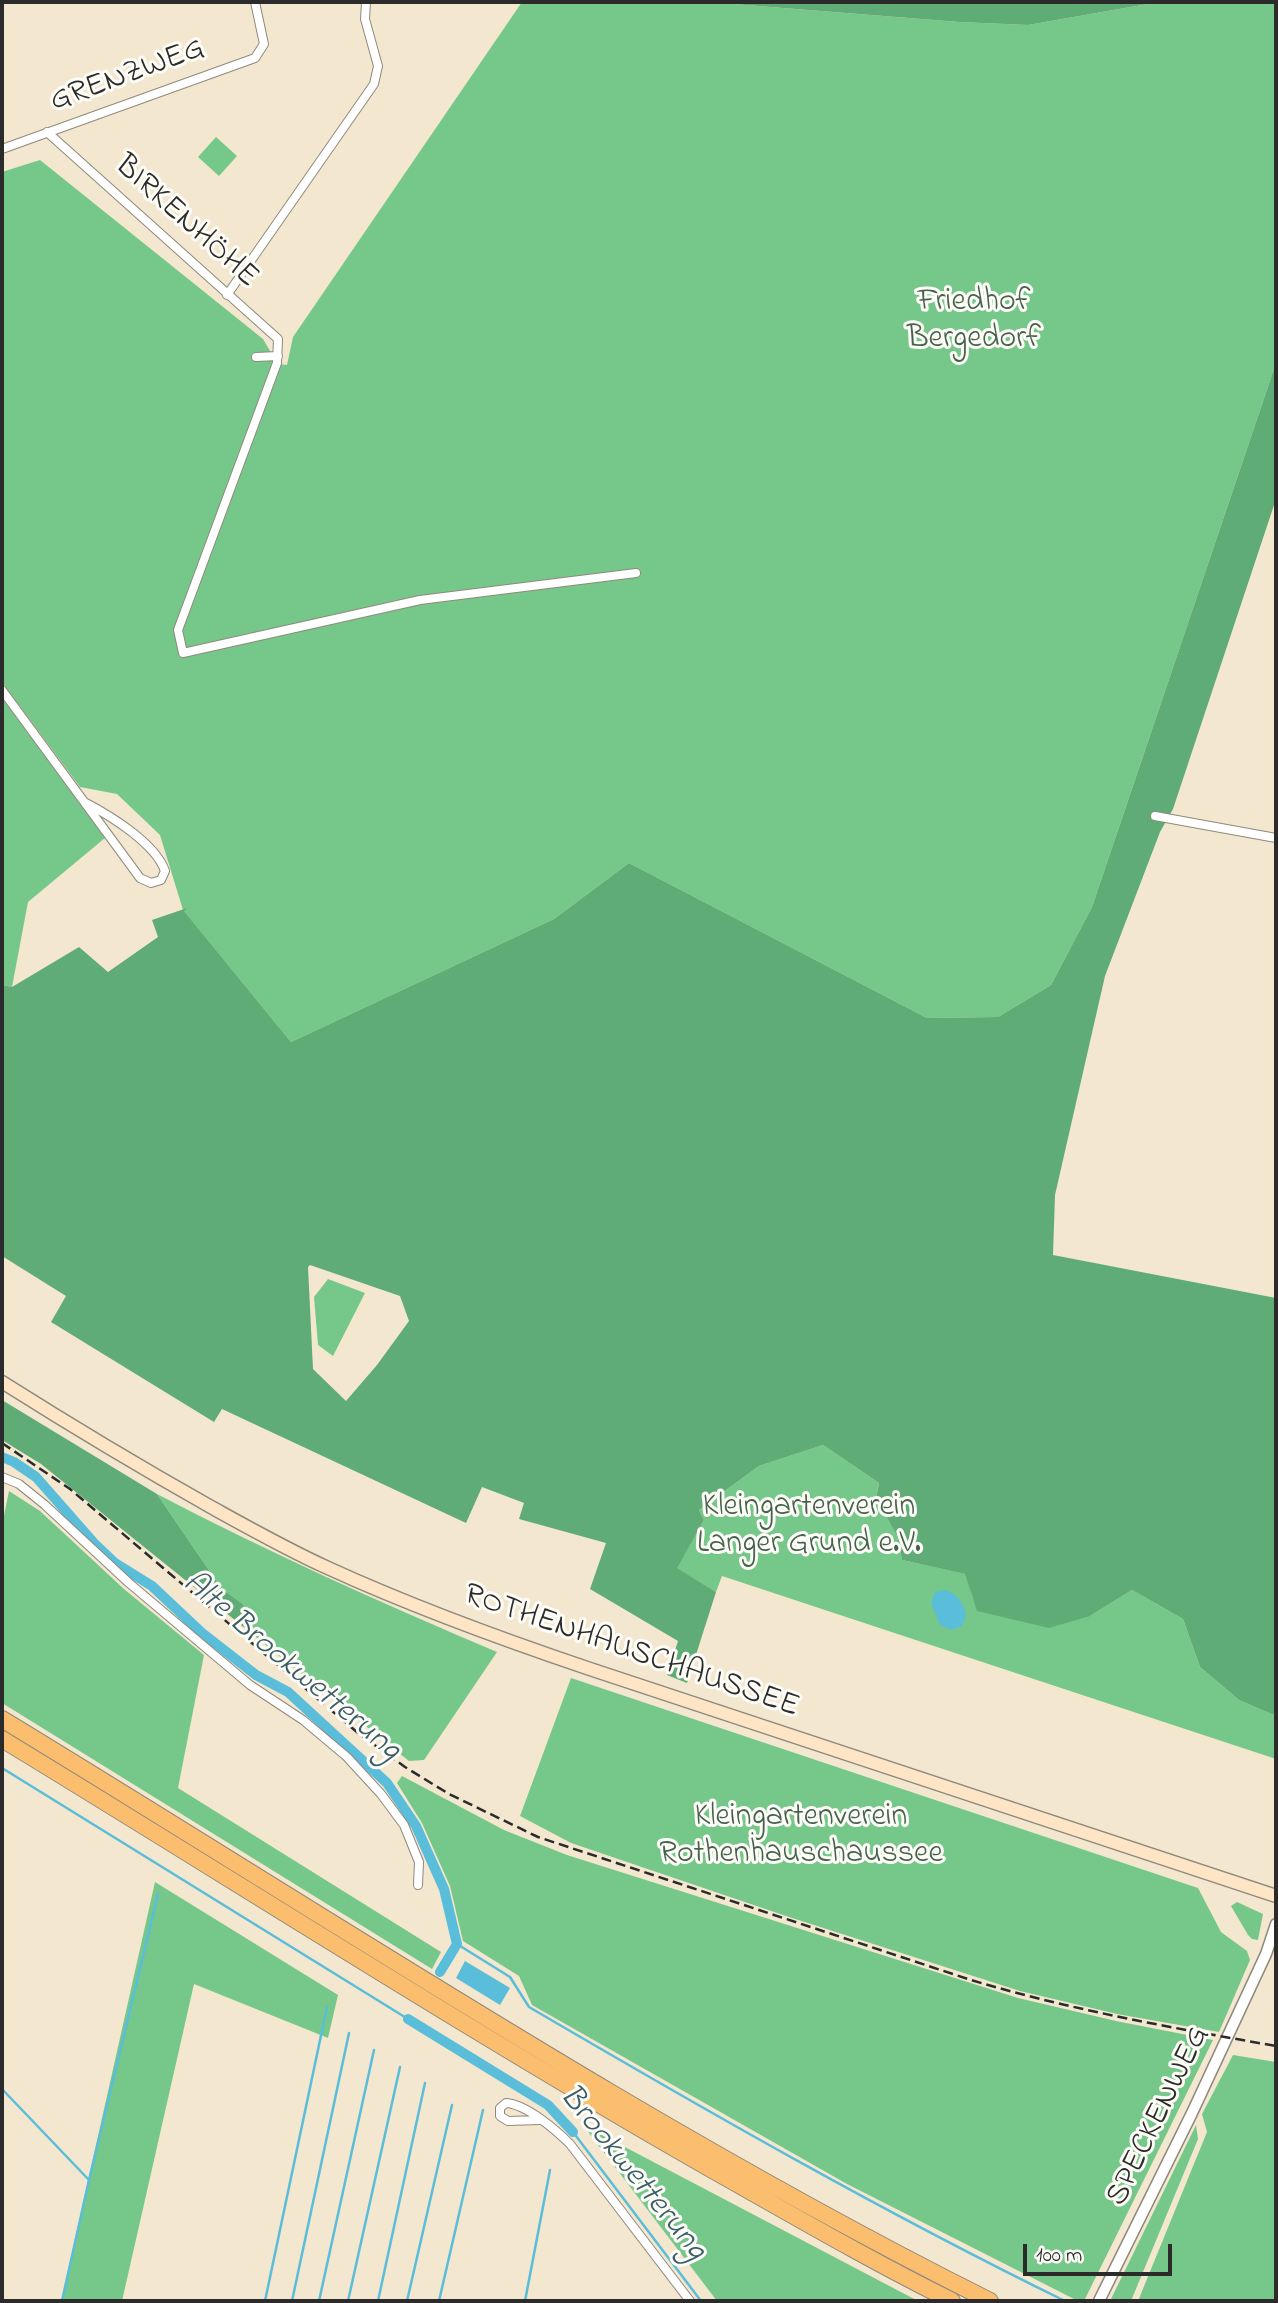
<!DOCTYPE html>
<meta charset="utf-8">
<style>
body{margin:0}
#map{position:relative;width:1278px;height:2303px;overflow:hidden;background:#f3e7cf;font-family:"Indie Flower",sans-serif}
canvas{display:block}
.frame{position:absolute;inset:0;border:4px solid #2b2b2b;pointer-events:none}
.scale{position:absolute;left:1023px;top:2244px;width:149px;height:32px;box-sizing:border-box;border:4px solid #2b2b2b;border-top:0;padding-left:9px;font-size:21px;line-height:24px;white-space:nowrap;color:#2b2b2b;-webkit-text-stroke:5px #fdfcf7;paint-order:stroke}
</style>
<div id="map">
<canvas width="1278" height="2303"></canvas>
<div class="frame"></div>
<div class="scale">100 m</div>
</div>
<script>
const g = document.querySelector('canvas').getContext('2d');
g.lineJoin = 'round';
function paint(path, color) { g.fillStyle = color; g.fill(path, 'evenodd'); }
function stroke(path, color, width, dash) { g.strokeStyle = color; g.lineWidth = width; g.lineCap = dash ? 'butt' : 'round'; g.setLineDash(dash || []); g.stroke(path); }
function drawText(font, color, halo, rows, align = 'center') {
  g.font = font + ' "Indie Flower",sans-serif'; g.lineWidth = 6; g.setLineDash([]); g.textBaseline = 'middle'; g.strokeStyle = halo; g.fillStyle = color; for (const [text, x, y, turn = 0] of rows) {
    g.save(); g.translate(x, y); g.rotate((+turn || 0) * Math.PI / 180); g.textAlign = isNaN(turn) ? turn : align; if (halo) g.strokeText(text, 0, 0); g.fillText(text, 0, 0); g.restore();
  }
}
const green = new Path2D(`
 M522 2H708L959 22 1028 25 1159 2H1276V363L1092 907 1051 985 998 1017 927 1018 629 863 554 919 291 1042 183 910 160 835 117 794 80 787 2 682V172L40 160 263 339 273 356 272 363 287 365 293 337Z
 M216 137 237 156 219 176 198 157Z
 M2 698 105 838 28 902 12 987 2 985Z
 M328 1279 365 1293 333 1356 318 1345 314 1297Z
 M823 1445 879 1483 876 1499 897 1536 902 1560 966 1574 973 1599 1090 1616 1132 1590 1183 1619 1200 1667 1239 1700 1276 1716V1759L722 1576 716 1592 676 1568 704 1520 699 1510 759 1466Z
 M9 1491 40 1511 124 1589 204 1655 178 1788 441 1952 432 1969 2 1703V1525Z
 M157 1494C268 1552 381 1603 497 1652L424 1760 409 1761 246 1629 252 1624 243 1604 221 1588Z
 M571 1678 1198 1888 1221 1932 1247 1951 1250 1960 1219 2032 1117 2014 1020 1991 789 1917 571 1843 520 1816Z
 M402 1776 504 1830 567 1855 1018 1998 1116 2021 1213 2040 1084 2301H1078L847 2184 532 2005 519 1976 463 1941 450 1886 422 1823 397 1783Z
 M155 1882 338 1995 328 2038 194 1984 122 2301H61Z
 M1237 1902 1263 1914 1258 1940 1252 1939 1248 1935 1231 1906Z
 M1233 2055 1276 2062V2301H1138L1207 2132 1202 2114Z
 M583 2125 918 2301H717Z
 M1196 2125 1198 2139 1131 2301H1110Z`);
const forest = new Path2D(`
 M708 2H1159L1028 25 959 22Z
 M1276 363V499L1173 809 1160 832 1105 976 1055 1195 1053 1255 1276 1298V1716L1239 1700 1200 1667 1183 1619 1132 1590 1090 1616 1049 1628 977 1611 965 1574 902 1560 897 1536 876 1499 879 1483 823 1445 759 1466 699 1510 704 1520 677 1568 716 1592 687 1683 667 1675 678 1641 590 1589 606 1543 519 1519 524 1503 482 1487 466 1523 222 1409 214 1422 51 1322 66 1296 2 1256V985L12 987 79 947 108 972 158 937 152 920 187 908 184 911 291 1042 554 919 629 863 927 1018 998 1017 1051 985 1092 907ZM310 1265 400 1296 409 1321 377 1365 346 1401 313 1369 308 1267Z
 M2 1400 157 1494 221 1588 243 1604 252 1624 246 1629 41 1464 2 1440Z`);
const water = new Path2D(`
 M945 1590C957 1593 964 1604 966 1616L962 1626 951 1630 940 1625 931 1603 935 1592Z
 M465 1961 510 1988 500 2005 456 1978Z`);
const stream = new Path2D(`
 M2 1768 408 2019
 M457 1944 510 1977 529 2007C705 2110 881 2211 1065 2301
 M2 2089 89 2180
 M573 2132 701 2301
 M62 2301 89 2180 158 1894
 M265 2301 327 2007
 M292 2301 349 2033
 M319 2301 374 2050
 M348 2301 400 2067
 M378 2301 425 2083
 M407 2301 452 2105
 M439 2301 483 2110
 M525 2301 550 2170`);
const canal = new Path2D(`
 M2 1457 14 1462 36 1477 94 1543 115 1563 152 1586 202 1633 256 1675 288 1692 387 1783 416 1826 444 1889 457 1944 440 1972
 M408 2019 548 2105 573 2132`);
const minor = new Path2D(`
 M47 132 278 339 277 363 178 630 183 653 420 600 636 573
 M2 149 255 58 264 44 255 2
 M227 295 374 84 378 66 365 19 366 2
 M256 357 278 356
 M2 690 140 878 151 883 161 880 165 871C156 844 111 816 86 803
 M1155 816 1276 838
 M2 1477 19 1484 45 1505 129 1583 250 1685 303 1720 347 1757 381 1794 404 1825 419 1862 418 1885
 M540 2120 508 2121 500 2116V2108L506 2103C526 2104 556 2130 570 2144L690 2301`);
const tertiary = new Path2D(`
 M1099 2301 1192 2113 1266 1954 1276 1924`);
const secondary = new Path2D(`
 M2 1382C70 1425 140 1467 211 1507 249 1528 288 1550 328 1568 413 1607 501 1639 590 1669L1276 1896`);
const motorway = new Path2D(`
 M2 1719C328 1917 648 2130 990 2301
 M2 1739C237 1882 469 2031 709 2168 789 2213 869 2260 952 2301`);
const rail = new Path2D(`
 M2 1443 70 1489 358 1733 405 1767 449 1794 538 1837 971 1980C1071 2010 1173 2028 1276 2046`);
const streetNames = [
 ["GRENZWEG",128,77,-20],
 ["BIRKENHÖHE",185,223,42],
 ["ROTHENHAUSCHAUSSEE",631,1653,19],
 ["SPECKENWEG",1160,2117,-64]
];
const parkNames = [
 ["Friedhof",974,304],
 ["Bergedorf",974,341],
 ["Kleingartenverein",809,1509],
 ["Langer Grund e.V.",809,1546],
 ["Kleingartenverein",801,1819],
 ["Rothenhauschaussee",801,1856]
];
const waterNames = [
 ["Alte Brookwetterung",290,1668,40],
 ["Brookwetterung",631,2174,51]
];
paint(green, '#76c88a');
paint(forest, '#60ac76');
paint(water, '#5abdd9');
stroke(stream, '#5abdd9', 2.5);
stroke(canal, '#5abdd9', 10);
stroke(minor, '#8f897d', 10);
stroke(tertiary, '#8f897d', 13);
stroke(secondary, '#8f897d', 15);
stroke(motorway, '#8f897d', 18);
stroke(minor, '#fff', 8);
stroke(tertiary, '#fff', 10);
stroke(secondary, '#fde5c5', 12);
stroke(motorway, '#fbbe6e', 16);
stroke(rail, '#2b2b2b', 2.5, [10, 5]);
drawText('32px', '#2b2b2b', '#fdfcf7', streetNames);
drawText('32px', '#45624c', '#fdfcf7', parkNames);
drawText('italic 33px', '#3b5e68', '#fdfcf7', waterNames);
</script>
